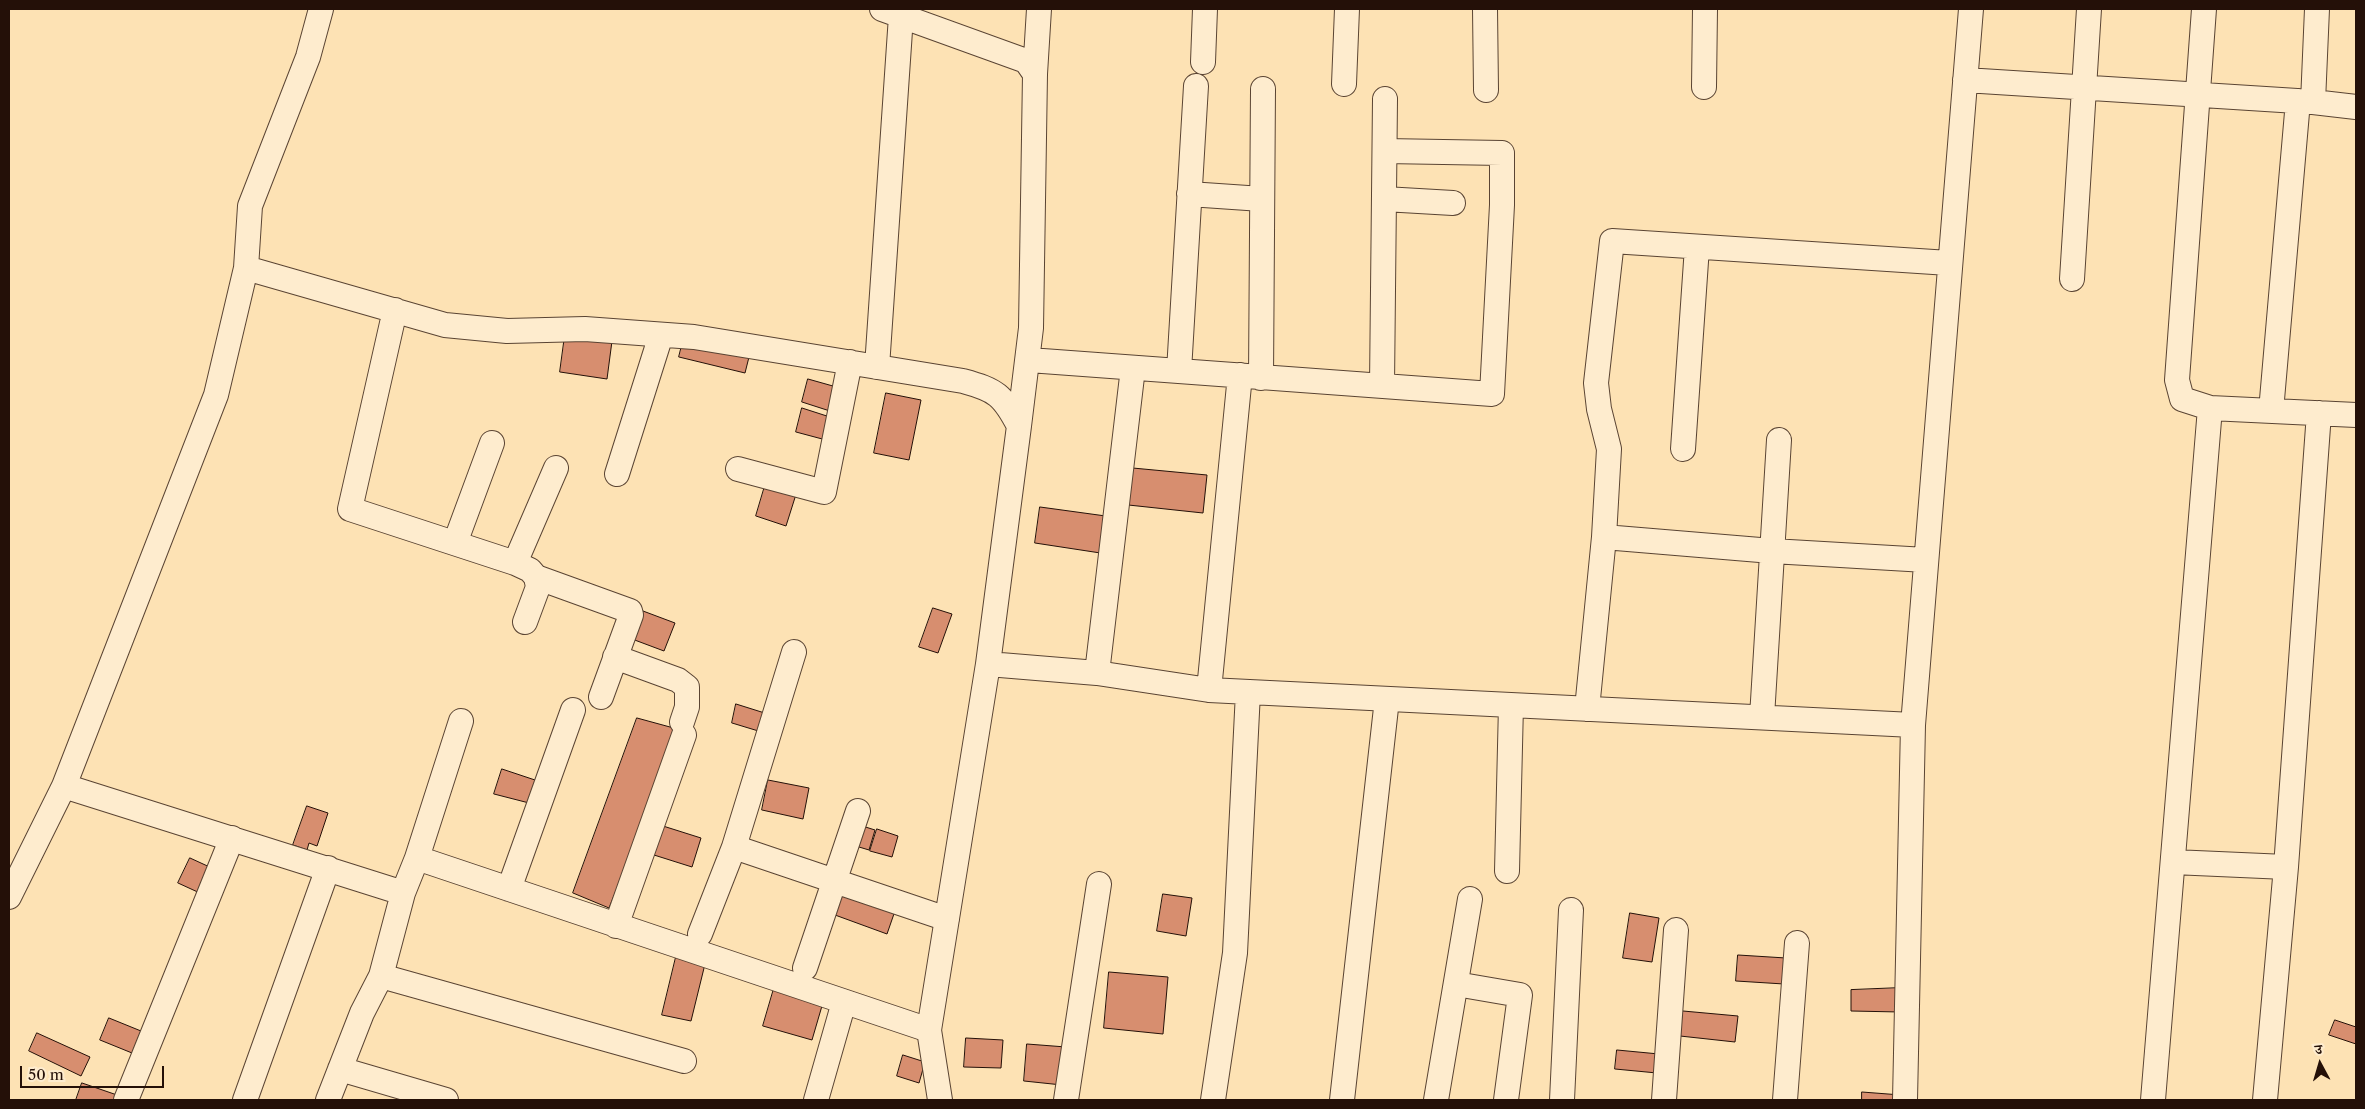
<!DOCTYPE html>
<meta charset="utf-8">
<style>
body{margin:0}
#map{position:relative;width:2365px;height:1109px;overflow:hidden;background:#fde2b4;font-family:"Libre Caslon Text","Noto Serif Devanagari",serif}
canvas{display:block}
.frame{position:absolute;inset:0;border:10px solid #241008;pointer-events:none}
.north{position:absolute;left:2295px;top:1039px;width:50px;height:50px;-webkit-text-stroke:4px #feecce;paint-order:stroke;rotate:354deg;font-size:14px;font-weight:700;line-height:20px;text-align:center;color:#241008}
.north::after{content:'';display:block;margin:auto;width:18px;height:22px;background:#241008;clip-path:polygon(50% 0,100% 100%,50% 72%,0 100%)}
.scale{position:absolute;left:20px;top:1066px;width:144px;height:22px;box-sizing:border-box;border:2px solid #241008;border-top:0;padding-left:6px;font-size:15px;line-height:18px;white-space:nowrap;color:#241008;-webkit-text-stroke:4px #feecce;paint-order:stroke}
</style>
<div id="map">
<canvas width="2365" height="1109"></canvas>
<div class="frame"></div>
<div class="north">उ</div>
<div class="scale">50 m</div>
</div>
<script>
const g = document.querySelector('canvas').getContext('2d');
g.lineJoin = 'round';
function paint(path, color) { g.fillStyle = color; g.fill(path, 'evenodd'); }
function stroke(path, color, width, dash) { g.strokeStyle = color; g.lineWidth = width; g.lineCap = dash ? 'butt' : 'round'; g.setLineDash(dash || []); g.stroke(path); }
const building = new Path2D(`
 M565 335 612 341 607 379 560 372Z
 M683 341 749 357 745 373 679 357Z
 M808 379 840 388 833 412 802 402Z
 M886 393 921 400 909 460 874 453Z
 M802 408 833 418 826 440 796 432Z
 M1122 467 1207 475 1203 513 1119 504Z
 M767 479 798 488 786 526 756 516Z
 M1040 507 1113 517 1107 554 1035 543Z
 M933 608 952 614 938 653 919 647Z
 M643 611 675 623 664 651 632 639Z
 M736 704 771 715 765 733 732 723Z
 M637 718 681 730 609 908 573 893Z
 M502 769 541 782 533 804 494 794Z
 M768 780 809 788 803 819 762 810Z
 M307 806 328 813 317 846 309 843 307 850 293 845Z
 M856 824 875 830 869 850 849 844Z
 M663 826 701 838 692 867 654 855Z
 M877 829 898 836 892 857 870 851Z
 M190 858 214 869 202 894 178 883Z
 M844 889 896 908 887 934 835 915Z
 M1163 894 1192 898 1186 936 1157 931Z
 M1630 913 1659 918 1652 962 1623 958Z
 M1738 955 1786 958 1784 984 1736 981Z
 M676 957 705 964 691 1021 662 1015Z
 M1109 972 1168 977 1163 1034 1104 1028Z
 M775 985 824 999 812 1040 763 1026Z
 M1900 988V1012L1851 1011V990Z
 M1683 1011 1738 1016 1735 1042 1680 1036Z
 M109 1018 141 1031 132 1053 100 1040Z
 M2335 1020 2356 1027V1044L2329 1035Z
 M37 1033 90 1057 81 1076 29 1051Z
 M966 1038 1003 1040 1001 1068 964 1067Z
 M1027 1044 1066 1047 1062 1085 1024 1081Z
 M1617 1050 1659 1054 1657 1073 1615 1069Z
 M903 1055 925 1062 919 1083 897 1076Z
 M82 1083 120 1096 118 1100H76Z
 M1862 1092 1901 1095 1900 1100H1862Z`);
const minor = new Path2D(`
 M882 9 1026 61 1035 74 1031 328 1019 426
 M1485 9 1486 90
 M2204 9 2177 380 2182 399 2210 408 2356 415
 M1203 62 1205 9
 M1035 74 1039 9
 M1965 80 2313 102 2356 107
 M1344 84 1347 9
 M1704 87 1705 9
 M2313 102 2317 9
 M1189 194 1262 199
 M1384 199 1453 203
 M246 268 445 325 507 331 585 329 694 337 963 381C996 390 1003 395 1019 426L988 664 1097 673 1209 690 1913 725
 M2072 279 2089 9
 M395 310 350 509 515 563 530 570 536 577 630 611 631 615 601 697
 M1029 360 1492 394 1502 205V153L1385 151
 M877 367 901 16
 M1179 371 1196 86
 M1261 378 1263 89
 M1382 386 1385 99
 M2271 411 2298 101
 M1683 449 1697 247
 M738 469 824 492 850 362
 M617 474 661 335
 M1604 537 1609 449 1599 409 1596 383 1612 241 1949 263
 M455 543 492 443
 M515 563 556 468
 M525 622 538 587 536 577
 M615 657 678 680 687 687V707L682 722
 M1097 673 1133 368
 M1209 690 1240 375
 M1587 709 1604 537 1772 551 1926 560
 M1762 717 1779 440
 M64 786 403 893
 M734 847 947 919
 M417 858 461 721
 M2173 862 2286 867
 M1507 871 1511 705
 M509 889 573 710
 M9 897 64 786 216 395 246 268 250 206 308 57 321 9
 M616 926 684 735
 M700 934 734 847 794 652
 M805 968 858 811
 M381 976 684 1061
 M1456 984 1520 995 1506 1100
 M340 1069 446 1100
 M126 1100 232 838
 M245 1100 328 868
 M328 1100 362 1013 381 976 403 893 417 858 929 1030
 M816 1100 844 1002
 M940 1100 929 1030 988 664
 M1066 1100 1099 884
 M1213 1100 1235 953 1248 692
 M1342 1100 1387 699
 M1436 1100 1470 899
 M1562 1100 1571 910
 M1664 1100 1676 930
 M1785 1100 1797 943
 M1905 1100 1913 725 1971 9
 M2153 1100 2210 408
 M2265 1100 2286 867 2319 413`);
paint(building, '#d78e6f');
stroke(building, '#241008', 1);
stroke(minor, '#5a4433', 26);
stroke(minor, '#feecce', 24);
</script>
